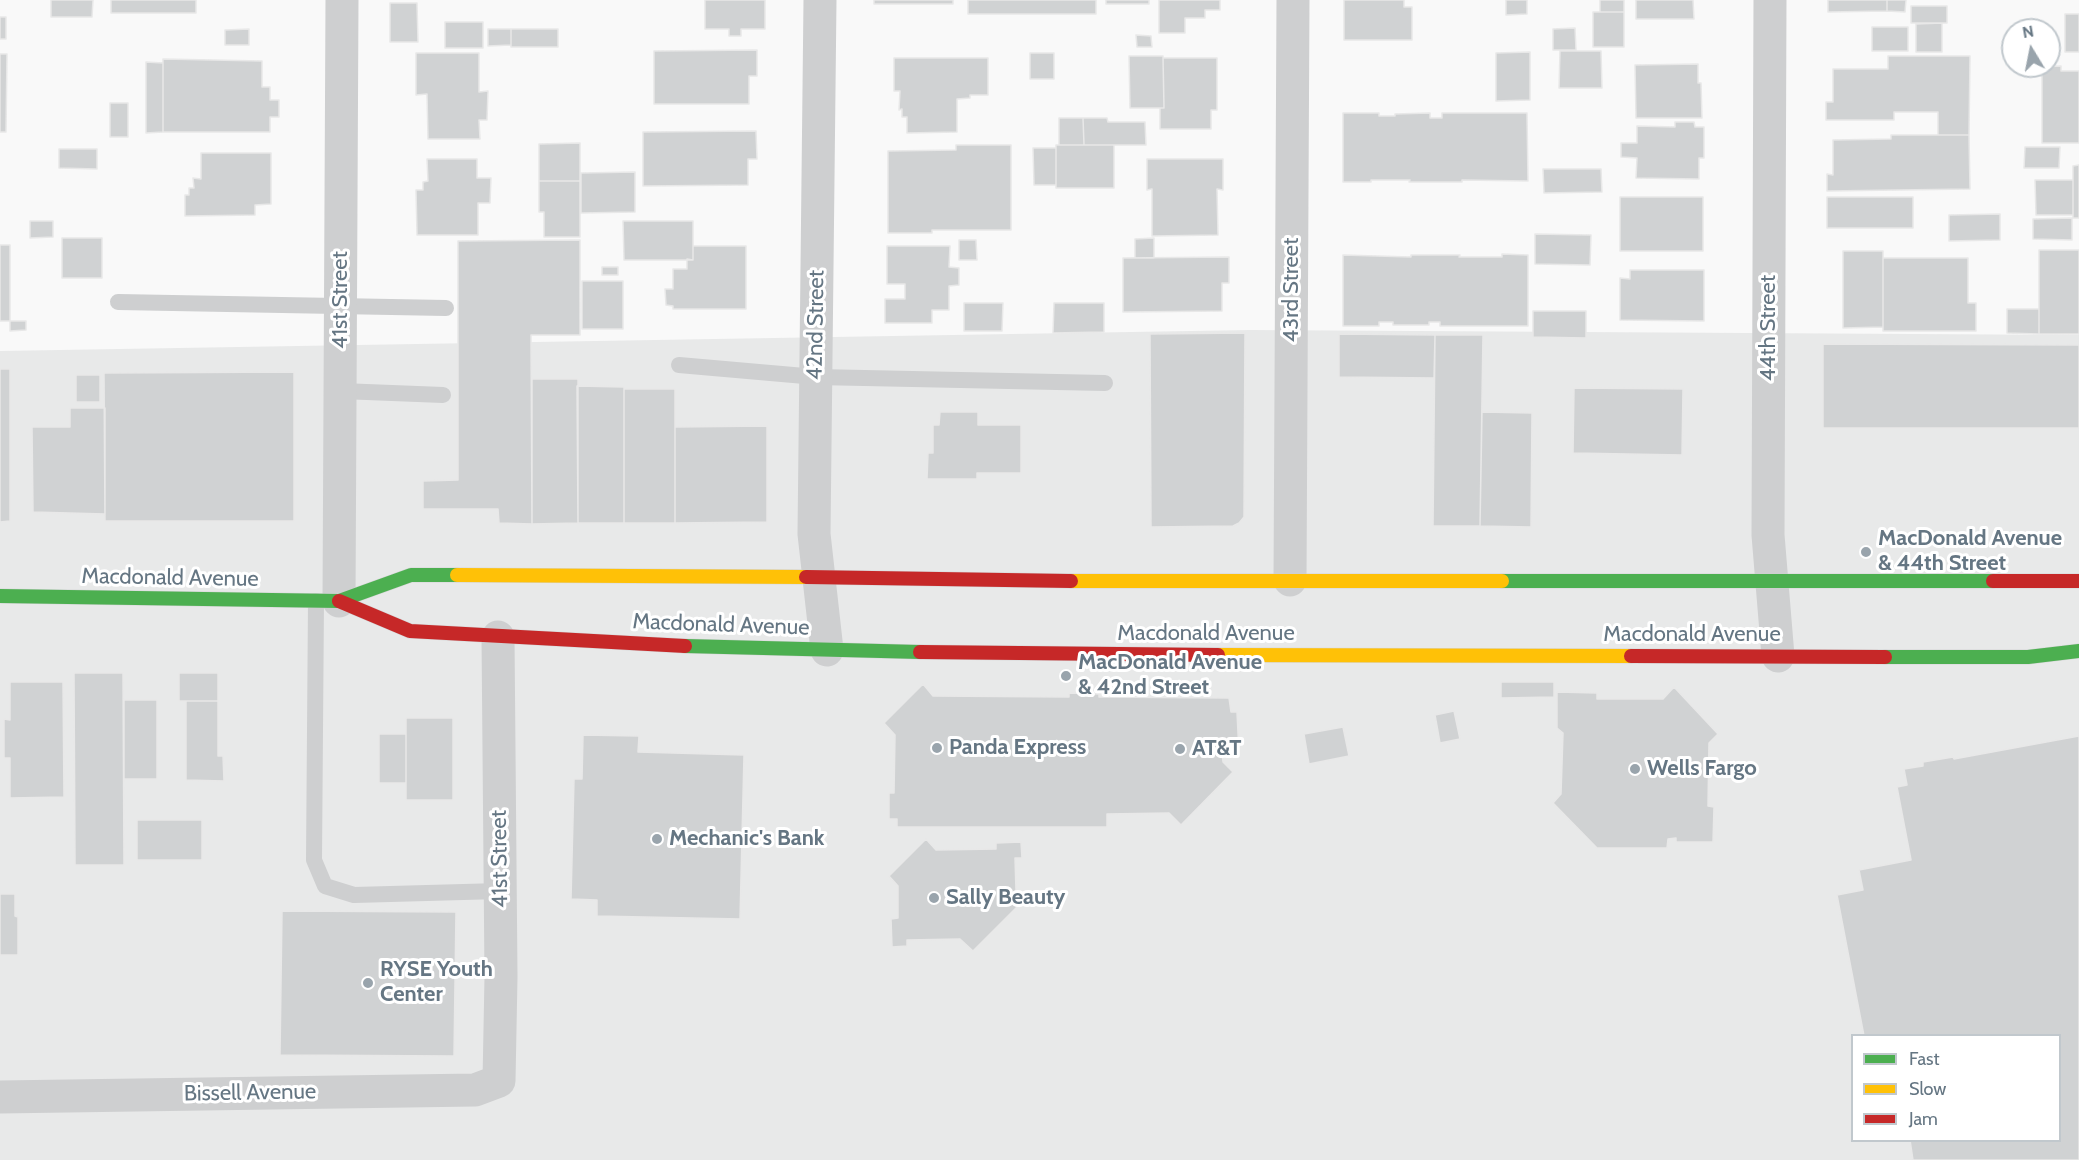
<!DOCTYPE html>
<style>
body{margin:0}
#map{position:relative;width:2079px;height:1160px;overflow:hidden;background:#f9f9f9;font-family:Cabin,sans-serif}
canvas{display:block}
.legend{position:absolute;left:1851px;top:1034px;width:210px;height:108px;box-sizing:border-box;background:#fff;border:2px solid #c1c8cd;margin:0;padding:8px 10px;list-style:none;font-size:18px;color:#657683}
.legend li{display:flex;align-items:center;gap:12px;height:30px}
.legend b{width:30px;border:2px solid #c1c8cd}
.north{position:absolute;left:2001px;top:18px;width:60px;height:60px;box-sizing:border-box;background:#fff;border:2px solid #c1c8cd;border-radius:50%;rotate:350deg;font-size:16px;font-weight:700;line-height:24px;text-align:center;color:#657683}
.north::after{content:'';display:block;margin:auto;width:21px;height:27px;background:#99a4ac;clip-path:polygon(50% 0,100% 100%,50% 72%,0 100%)}
</style>
<div id="map">
<canvas width="2079" height="1160"></canvas>
<ul class="legend">
<li><b style="height:8px;background:#4caf50"></b>Fast</li>
<li><b style="height:8px;background:#ffc107"></b>Slow</li>
<li><b style="height:8px;background:#c62828"></b>Jam</li>
</ul>
<div class="north">N</div>
</div>
<script>
const g = document.querySelector('canvas').getContext('2d');
g.lineJoin = 'round';
function paint(path, color) { g.fillStyle = color; g.fill(path, 'evenodd'); }
function stroke(path, color, width, dash) { g.strokeStyle = color; g.lineWidth = width; g.lineCap = dash ? 'butt' : 'round'; g.setLineDash(dash || []); g.stroke(path); }
function drawText(font, color, halo, rows, align = 'center') {
  g.font = font + ' Cabin,sans-serif'; g.lineWidth = 6; g.setLineDash([]); g.textBaseline = 'middle'; g.strokeStyle = halo; g.fillStyle = color; for (const [text, x, y, turn = 0] of rows) {
    g.save(); g.translate(x, y); g.rotate((+turn || 0) * Math.PI / 180); g.textAlign = isNaN(turn) ? turn : align; if (halo) g.strokeText(text, 0, 0); g.fillText(text, 0, 0); g.restore();
  }
}
const built = new Path2D(`
 M1250 330 2079 335V1160H0V351ZM1852 1036H2060V1140H1852Z`);
const building = new Path2D(`
 M51 0H93L92 17H51Z
 M111 0H196V13H111Z
 M705 0H765V29H741V36H729V29H705Z
 M874 0H953V4H874Z
 M968 0H1096V14H968Z
 M1106 0H1149V4H1106Z
 M1159 0H1220V10H1205V18H1185V33H1159Z
 M1344 0H1404V7H1412V40H1344Z
 M1506 0H1527V14L1506 15Z
 M1600 0H1624V12H1600Z
 M1636 0H1693L1694 19H1636Z
 M1828 0H1887V11L1828 12Z
 M1887 0H1906L1905 12 1887 11Z
 M390 3H417L418 42H390Z
 M1911 6H1947V23H1911Z
 M1593 12H1624V47H1593Z
 M2065 14H2079V52H2065Z
 M0 17H6V39H0Z
 M445 22H483V48H445Z
 M1942 23V52H1916V24Z
 M1872 27H1908V51H1872Z
 M1575 28 1576 50H1553V29Z
 M249 29V45H225V30Z
 M488 29H511V45L488 46Z
 M511 29H558V47H511Z
 M1136 35 1151 36 1152 47H1137Z
 M757 50V76H749V104H654V51Z
 M1560 51H1601L1602 88H1559Z
 M1530 52V100L1496 101V53Z
 M416 53H479V92L488 91 487 120H479L480 139H428L427 94 416 95Z
 M1030 53H1054V79H1030Z
 M0 54H7L6 132H0Z
 M1129 56H1163L1164 108H1130Z
 M1888 56H1970L1969 135H1938V112H1894V120H1826V102H1833V69H1888Z
 M894 58H988V95H970V98L957 99V132L907 133V117H902V109L899 110 900 91H894Z
 M1163 58H1217V110H1211V129H1160V108H1164Z
 M163 59 262 61V87H270V100H279V117H270V132H163Z
 M146 62 163 63V132L146 133Z
 M1698 64V83H1701L1702 118H1636L1635 65Z
 M2061 66V71H2079V143H2042V67Z
 M110 103H128V137H110Z
 M1343 113H1379V116H1395V114L1430 113V118H1442V113H1527L1528 181 1462 180V182H1409L1410 180H1371V182H1343Z
 M1059 118H1083L1084 145H1059Z
 M1083 118H1107L1108 122H1145L1146 145H1084Z
 M1675 122H1694L1695 127H1704V158H1699V179L1636 178 1637 158 1621 157V143H1637V126L1675 127Z
 M756 131 757 159H748V185L643 186V132Z
 M1891 135H1969L1970 189 1827 191V174L1833 175V140L1891 139Z
 M580 143V181H539V144Z
 M956 145H1011V230H932V233H888V151L956 150Z
 M1056 145H1114V188H1056Z
 M2025 147H2060L2059 168H2024Z
 M1033 148H1056V185H1034Z
 M59 149H97V169L59 168Z
 M201 153H271V204L255 205V215L185 216V195H189V188H194L193 178 201 179Z
 M427 159H477V178H491L490 203H478V235H417L416 190H423V182L428 181Z
 M1147 159H1223V190L1217 189 1218 235 1152 236V189L1147 190Z
 M2079 165V218H2073V166Z
 M1543 169H1601L1602 192 1544 193Z
 M635 172V212L581 213V173Z
 M2035 180H2073V215H2036Z
 M539 181H580V237H544V212H539Z
 M1620 197H1703V251H1620Z
 M1827 197H1913V228H1827Z
 M2000 214V240L1949 241V215Z
 M2072 218V240L2033 239V219Z
 M30 221H53V237L30 238Z
 M623 221H693V260H624Z
 M1535 234 1591 235 1590 265 1535 264Z
 M62 238H102V278H62Z
 M1154 238V258H1135V239Z
 M580 240V335H531L532 524 499 523 498 509H423V481L458 480V241Z
 M959 240H976L977 260H959Z
 M0 245H10V321H0Z
 M693 246H746V309H673V306L666 305 665 289H673V269H687V259L693 260Z
 M887 246H950L949 267 959 268V285L949 286V310H932V323H885V299H905V284H887Z
 M2039 250H2079V334H2039Z
 M1843 251H1883V327L1843 328Z
 M1502 254 1528 255V326H1440V322H1429V325H1393V322H1379V326H1343V255L1411 257V255H1460L1459 257H1502Z
 M1229 257V283H1222V311L1123 312V258Z
 M1883 258H1968V303H1976V331H1883Z
 M602 267H618V275H602Z
 M1630 270H1704V321L1620 320V278L1630 279Z
 M582 281H623V329H582Z
 M964 303H1003L1002 331H964Z
 M1054 303H1104V332L1053 333Z
 M2007 309H2039V334L2007 333Z
 M1533 311H1586V338L1533 337Z
 M10 321H26V330L10 331Z
 M1245 333 1244 517 1239 523 1233 526 1151 527 1150 334Z
 M1339 334 1435 335 1434 378 1339 377Z
 M1435 335H1483L1480 526H1433Z
 M1823 344 2079 345V428H1823Z
 M0 369H10V521L0 522Z
 M294 372V521H105L104 373Z
 M76 375H100V402H76Z
 M532 379H578V523L532 524Z
 M577 386 624 387V523H578Z
 M1574 388 1683 389 1682 455 1573 453Z
 M624 389H675V523H624Z
 M70 408H105V514L33 512 32 427H70Z
 M940 412H978V425H1021V473H977V479H927L928 453H933V425H939Z
 M1482 412 1532 413 1531 527 1480 526Z
 M767 426V522L675 523V427Z
 M74 673H123L124 865H75Z
 M179 673H218V701H179Z
 M10 682H63L64 797 10 798V758H4V719L10 720Z
 M1501 682H1554V697L1501 698Z
 M923 684 933 696 1069 697V693L1099 694V697L1229 698 1231 712H1237L1239 753H1222L1223 762 1233 772 1181 825 1169 813 1107 814V827H897V819H889V793H894L895 735 884 723Z
 M1674 687 1718 734 1709 743 1708 806 1714 807 1713 842H1676V838L1668 839 1667 848H1597L1553 803 1561 794 1563 733 1557 728V692L1597 693V699H1663Z
 M124 700H157V779H124Z
 M186 701H218V756H223L224 781 186 780Z
 M1454 711 1460 739 1440 743 1435 715Z
 M406 718H453V800H406Z
 M1343 727 1349 756 1309 764 1304 734Z
 M379 734H406V783H379Z
 M583 735 639 736 638 752 744 755 740 919 597 916V900L571 899 574 779H582Z
 M2079 736V1160H1913L1910 1140H2060V1036H1864L1837 895 1863 890 1859 870 1911 860 1897 787 1907 785 1904 769 1923 766V762L1953 757 1954 759Z
 M137 820H202V860H137Z
 M926 839 936 850 996 849V843L1021 842 1022 858H1015L1016 890 1025 899 973 951 960 939 907 940V946L892 947 891 919 898 918V886L889 876Z
 M0 894H15V916L18 917V955H0Z
 M282 911 456 912 454 1056 280 1055Z`);
const lane = new Path2D(`
 M118 302 446 308
 M679 365 816 377 1105 383
 M341 391 443 395
 M316 601 314 860 325 886 354 895 500 891`);
const street = new Path2D(`
 M820 0 814 534 827 650
 M1770 0 1768 535 1778 656
 M1290 580 1293 0
 M339 601 342 0
 M0 1097 475 1090 499 1081 501 977 498 637`);
const fast = new Path2D(`
 M1502 581H1993
 M0 596 339 601 411 575H457
 M685 646 920 652
 M1885 657H2028L2079 651`);
const slow = new Path2D(`
 M457 575 806 577
 M1071 581H1502
 M1218 655 1631 656`);
const jam = new Path2D(`
 M806 577 1071 581
 M1993 581H2079
 M339 601 410 631 685 646
 M920 652 1218 655
 M1631 656 1885 657`);
const markers = [
 [1866,552,6,"#99a4ac"],
 [1066,676,6,"#99a4ac"],
 [937,748,6,"#99a4ac"],
 [1180,749,6,"#99a4ac"],
 [1635,769,6,"#99a4ac"],
 [657,839,6,"#99a4ac"],
 [934,898,6,"#99a4ac"],
 [368,983,6,"#99a4ac"]
];
const streetNames = [
 ["43rd Street",1292,290,-90],
 ["41st Street",341,300,-90],
 ["42nd Street",816,325,-89],
 ["44th Street",1769,328,-90],
 ["Macdonald Avenue",170,578,1],
 ["Macdonald Avenue",721,625,2],
 ["Macdonald Avenue",1206,634],
 ["Macdonald Avenue",1692,635],
 ["41st Street",500,859,-91],
 ["Bissell Avenue",250,1093,-1]
];
const poiNames = [
 ["MacDonald Avenue",1878,539],
 ["& 44th Street",1878,564],
 ["MacDonald Avenue",1078,663],
 ["& 42nd Street",1078,688],
 ["Panda Express",949,748],
 ["AT&T",1192,749],
 ["Wells Fargo",1647,769],
 ["Mechanic's Bank",669,839],
 ["Sally Beauty",946,898],
 ["RYSE Youth",380,970],
 ["Center",380,995]
];
paint(built, '#e8e9e9');
paint(building, '#d0d2d3');
stroke(building, '#e8e8e8', 1.5);
stroke(fast, '#d5d6d7', 15);
stroke(slow, '#d5d6d7', 15);
stroke(jam, '#d5d6d7', 15);
stroke(lane, '#cecfd0', 16);
stroke(street, '#cecfd0', 33);
stroke(fast, '#4caf50', 14);
stroke(slow, '#ffc107', 14);
stroke(jam, '#c62828', 14);
for (const [x, y, r, color] of markers) { const dot = new Path2D(); dot.arc(x, y, r, 0, 2 * Math.PI); g.fillStyle = color; g.fill(dot); stroke(dot, '#fff', 2); }
drawText('22px', '#657683', '#fff', streetNames);
drawText('bold 22px', '#657683', '#fff', poiNames, 'left');
</script>
